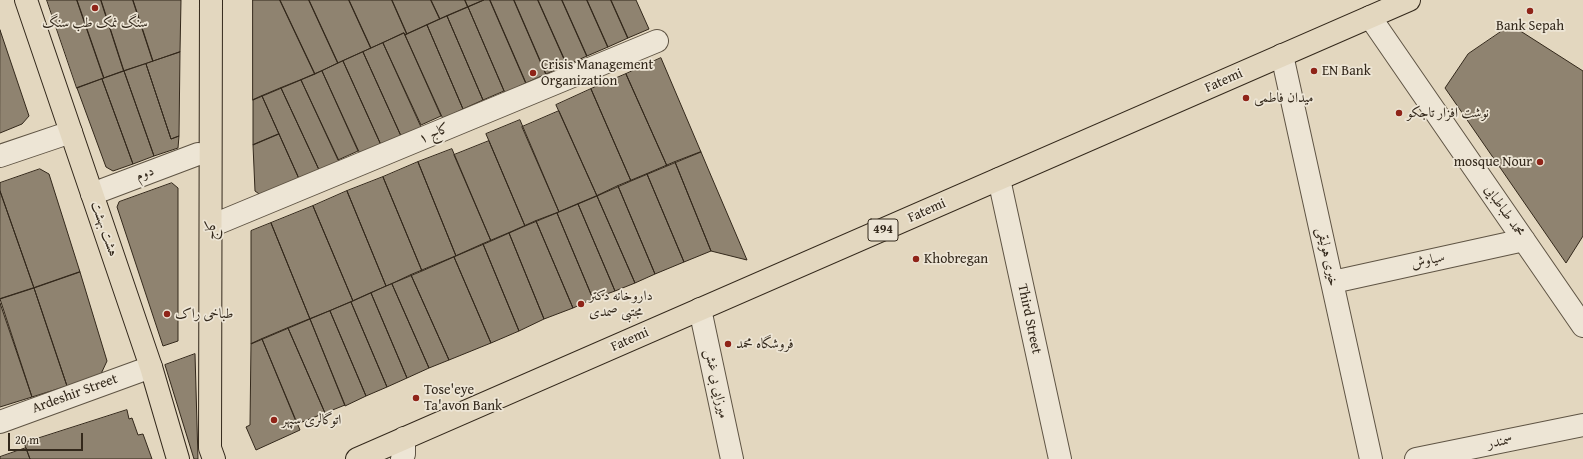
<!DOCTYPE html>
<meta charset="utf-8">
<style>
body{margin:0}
#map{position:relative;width:1583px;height:459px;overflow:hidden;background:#e3d7bf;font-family:"Gentium Book Plus",serif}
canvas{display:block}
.scale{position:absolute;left:8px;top:433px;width:75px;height:18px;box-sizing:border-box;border:2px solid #33281b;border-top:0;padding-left:5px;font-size:12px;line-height:14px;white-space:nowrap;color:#33281b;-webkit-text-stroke:3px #ede5d5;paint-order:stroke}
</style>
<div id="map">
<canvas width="1583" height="459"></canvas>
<div class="scale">20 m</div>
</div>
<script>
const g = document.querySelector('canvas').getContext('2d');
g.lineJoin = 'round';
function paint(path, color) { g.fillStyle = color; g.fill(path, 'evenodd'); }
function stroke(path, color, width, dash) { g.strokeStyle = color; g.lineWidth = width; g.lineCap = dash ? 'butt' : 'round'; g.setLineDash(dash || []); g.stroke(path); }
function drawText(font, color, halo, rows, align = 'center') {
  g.font = font + ' "Gentium Book Plus",Amiri,serif'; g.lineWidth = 3.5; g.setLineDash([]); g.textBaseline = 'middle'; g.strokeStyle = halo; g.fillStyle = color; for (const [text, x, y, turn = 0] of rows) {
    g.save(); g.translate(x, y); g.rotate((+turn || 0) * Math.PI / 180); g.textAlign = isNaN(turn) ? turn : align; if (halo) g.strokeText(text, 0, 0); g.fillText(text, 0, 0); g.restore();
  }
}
const building = new Path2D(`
 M47 0H77L104 78 77 88Z
 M77 0H101L124 71 104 78Z
 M101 0H133L153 61 124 71Z
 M133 0H181L180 52 153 61Z
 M253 0H280L315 74 253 100Z
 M280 0H309L338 63 315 74Z
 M309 0H349L371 48 338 63Z
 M349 0H392L407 34 405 35 404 33 371 48Z
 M392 0H431L440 19 407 34Z
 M431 0H465L468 7 440 19Z
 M465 0H484L468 7Z
 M484 0H490L526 83 505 93 468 7Z
 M490 0H514L546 74 526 83Z
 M514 0H538L567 65 546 74Z
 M538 0H562L587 56 567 65Z
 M562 0H587L608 47 587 56Z
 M587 0H611L628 38 608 47Z
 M611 0H636L649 29 628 38Z
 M468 7 504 91 483 100 447 16Z
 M447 16 483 100 463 109 427 25Z
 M427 25 463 109 443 119 405 35Z
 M1511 25 1583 71V236L1566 263 1445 88 1468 54Z
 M0 30 29 116 22 124 0 133Z
 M404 33 441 116 421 125 383 43Z
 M383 43 421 127 401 136 363 52Z
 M180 52 179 136 171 139 146 64Z
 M363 52 401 136 381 145 343 61Z
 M661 58 701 152 667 166 626 74Z
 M343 61 381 145 360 154 322 71Z
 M146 64 171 139 179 136 178 148 154 156 124 71Z
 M124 71 154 156 133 164 102 79Z
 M322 71 358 151 338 160 301 80Z
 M626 74 667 166 631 181 591 89Z
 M102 79 133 164 113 171 106 167 77 88Z
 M301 80 340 163 320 172 281 88Z
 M281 88 320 172 300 181 262 96Z
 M591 89 631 181 597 196 556 105Z
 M262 96 279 134 253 145V100Z
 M559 111 597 196 559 212 522 127Z
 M520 120 559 212 525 226 486 134Z
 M279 134 300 181 262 196 255 191 253 145Z
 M489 141 525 226 491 241 454 155Z
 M452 149 491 241 456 256 418 162Z
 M701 152 709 171 747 260 711 251 675 162Z
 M418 162 456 256 422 271 383 177Z
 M675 162 711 251 684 262 647 174Z
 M40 169 49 174 80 272 34 288 0 191V183Z
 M647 174 684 262 655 274 618 186Z
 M383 177 422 271 386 286 347 191Z
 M172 183 178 188V341L163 346 117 207 119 202Z
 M618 186 655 274 635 283 597 196Z
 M0 191 34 288 0 299Z
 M347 191 386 286 353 301 313 206Z
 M597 196 635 283 615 291 578 204Z
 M578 204 615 291 593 299 557 213Z
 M313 206 353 301 310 319 271 223Z
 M557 213 593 299 573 308 536 221Z
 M536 221 573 308 544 319 509 233Z
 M271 223 310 319 251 344V231Z
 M509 233 544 319 519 331 483 244Z
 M483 244 519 331 491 343 454 257Z
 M454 257 491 343 449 360 411 275Z
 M80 272 107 361 100 376 67 386 34 288Z
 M411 275 449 360 429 368 392 284Z
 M392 284 429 368 407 378 371 293Z
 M34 288 67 386 32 397 0 299Z
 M371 293 407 378 387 387 351 302Z
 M351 302 387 387 366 396 330 311Z
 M0 303 32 397 0 407Z
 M330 311 366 396 345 406 310 319Z
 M310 319 345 405 325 413 288 328Z
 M288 328 325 413 297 424 262 339Z
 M262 339 300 430 256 450 246 427 250 425 251 344Z
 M195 354 198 459H194L165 365Z
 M127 410 129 419 132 418 138 435 143 434 152 459H30L24 443Z
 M26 448 30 459H0V457Z`);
const minor = new Path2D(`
 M1370 17 1583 326
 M1282 55 1371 459
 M0 156 71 132
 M999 179 1060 459
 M92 194 198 154
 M211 226 657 41
 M1333 282 1524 240
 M700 309 732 459
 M0 422 151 367
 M402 459 404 454V438
 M1416 459 1583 425`);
const major = new Path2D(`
 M26 0 151 367 178 459
 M211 0 210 448 214 459
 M357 459 1409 0`);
const markers = [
 [95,8,4,"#8f2418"],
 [1530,11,4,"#8f2418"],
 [1314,71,4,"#8f2418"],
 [533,73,4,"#8f2418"],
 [1246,98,4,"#8f2418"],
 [1399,113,4,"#8f2418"],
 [1540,162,4,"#8f2418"],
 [916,259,4,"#8f2418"],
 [581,304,4,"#8f2418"],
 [167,314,4,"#8f2418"],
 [728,344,4,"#8f2418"],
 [416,398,4,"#8f2418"],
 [274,420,4,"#8f2418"]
];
const shields = [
 [883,230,30]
];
const shieldNames = [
 ["494",883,230]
];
const poiNames = [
 ["سنگ نمک طب سنگ",95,23,"center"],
 ["Bank Sepah",1530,26,"center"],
 ["Crisis Management",541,65],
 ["Organization",541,81],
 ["EN Bank",1322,71],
 ["میدان فاطمی",1254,98],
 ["نوشت افزار تاجکو",1407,113],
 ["mosque Nour",1532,162,"right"],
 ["Khobregan",924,259],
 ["داروخانه دکتر",589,296],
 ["مجتبی صمدی",589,312],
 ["طباخی راک",175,314],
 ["فروشگاه محمد",736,344],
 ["Tose'eye",424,390],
 ["Ta'avon Bank",424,406],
 ["اتوگالری سپهر",282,420]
];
const streetNames = [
 ["Fatemi",1224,81,-24],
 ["کاج ۱",434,134,-23],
 ["دوم",145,174,-21],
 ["Fatemi",927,211,-24],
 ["محمد طباطبایی",1504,211,55],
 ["هشت بهشت",104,229,71],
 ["کاج",211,230,-90],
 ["خیری هولیقی",1327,257,78],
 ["سیاوش",1428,261,-13],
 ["Third Street",1029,319,78],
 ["Fatemi",630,340,-24],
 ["میرزایی بی غش",716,384,78],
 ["Ardeshir Street",75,394,-20],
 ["سمندر",1500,442,-12]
];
paint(building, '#8f8370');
stroke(building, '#33281b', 1);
stroke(minor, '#5f5444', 24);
stroke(major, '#33281b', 24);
stroke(minor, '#ede5d5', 22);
stroke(major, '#e3d7bf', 22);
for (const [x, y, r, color] of markers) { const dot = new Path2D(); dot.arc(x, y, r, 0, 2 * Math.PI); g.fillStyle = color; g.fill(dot); stroke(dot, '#ede5d5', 1.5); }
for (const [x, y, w] of shields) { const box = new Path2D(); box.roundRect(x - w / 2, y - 11, w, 22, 3); g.fillStyle = '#ede5d5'; g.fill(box); stroke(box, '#33281b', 1); }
drawText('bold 13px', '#33281b', null, shieldNames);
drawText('14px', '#33281b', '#ede5d5', poiNames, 'left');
drawText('14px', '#33281b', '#ede5d5', streetNames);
</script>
